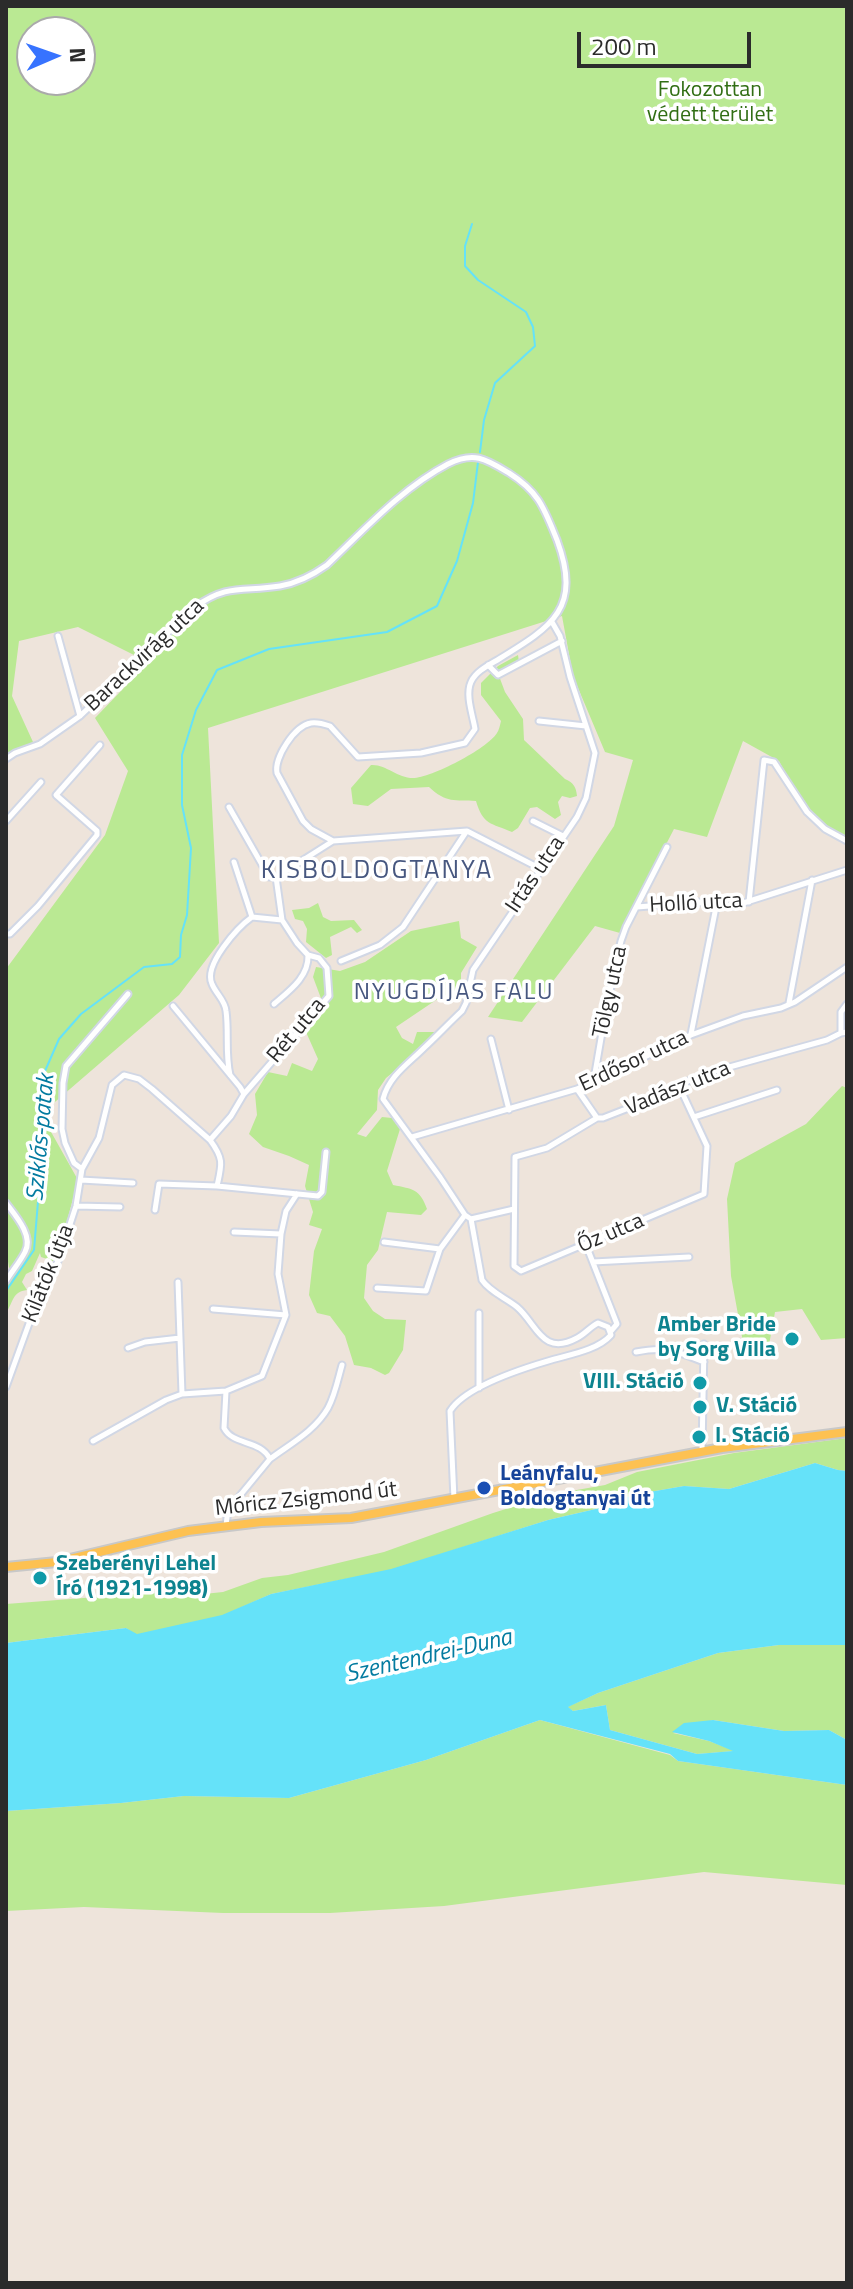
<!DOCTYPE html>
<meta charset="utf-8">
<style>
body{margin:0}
#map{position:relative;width:853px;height:2289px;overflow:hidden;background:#eee4db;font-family:"Titillium Web",sans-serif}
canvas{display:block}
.frame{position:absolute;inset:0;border:8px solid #2b2b2b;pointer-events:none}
.north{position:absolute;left:16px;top:16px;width:80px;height:80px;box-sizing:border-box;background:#fff;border:2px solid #aaa;border-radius:50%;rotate:88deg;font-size:22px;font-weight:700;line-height:32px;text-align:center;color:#2b2b2b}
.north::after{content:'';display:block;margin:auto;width:28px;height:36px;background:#3773ff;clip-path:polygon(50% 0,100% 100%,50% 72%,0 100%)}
.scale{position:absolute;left:577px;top:32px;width:174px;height:36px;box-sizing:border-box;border:4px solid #2b2b2b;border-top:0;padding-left:10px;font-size:24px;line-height:28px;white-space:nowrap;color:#2b2b2b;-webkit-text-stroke:6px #fff;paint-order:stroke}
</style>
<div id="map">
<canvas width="853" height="2289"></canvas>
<div class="frame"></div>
<div class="north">N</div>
<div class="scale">200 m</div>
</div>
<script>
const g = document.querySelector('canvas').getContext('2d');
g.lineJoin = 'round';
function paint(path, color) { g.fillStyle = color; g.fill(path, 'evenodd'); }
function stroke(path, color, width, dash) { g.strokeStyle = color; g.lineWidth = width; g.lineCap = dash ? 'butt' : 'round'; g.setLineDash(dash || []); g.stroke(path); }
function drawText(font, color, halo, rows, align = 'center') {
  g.font = font + ' "Titillium Web",sans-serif'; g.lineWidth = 7; g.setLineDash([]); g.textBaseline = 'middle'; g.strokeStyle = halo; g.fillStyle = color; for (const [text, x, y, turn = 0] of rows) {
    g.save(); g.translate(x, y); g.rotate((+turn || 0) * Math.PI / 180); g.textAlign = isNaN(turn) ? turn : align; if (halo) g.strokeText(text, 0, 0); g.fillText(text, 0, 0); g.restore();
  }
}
const green = new Path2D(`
 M6 6H847V838L809 816 779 761 743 741 707 837 674 829 620 933 595 926 522 1022 488 1017 614 826 633 760 605 752 573 676 562 616 208 728 219 943 179 995 41 1114 78 1180 56 1262 41 1257 40 1253 32 1271 26 1274 22 1282 27 1290C12 1292 14 1301 6 1313V1284L11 1278 6 1251V969L105 835 128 771 95 718 143 668 136 656 78 627 19 641 12 696 33 742 6 757ZM32 32H80V80H32Z
 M518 655 519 662 499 676 505 692 523 719 524 740 565 779C574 783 576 787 577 796L570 798 562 796 558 802 561 815 555 819 537 807 530 808 518 828 512 832C491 823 483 825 476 801 455 800 446 803 429 787L391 789 368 806 353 804 351 788 371 765C386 764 397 778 413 778 431 778 487 749 497 733 499 730 500 725 501 721L481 695V683L498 666Z
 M318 903 323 917 331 921 354 920 362 930 357 933 351 927 330 937 332 955 326 958 306 942 307 929 303 921 295 919 292 910 309 908Z
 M459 921 461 938 477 947 461 973V988L439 998 396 1027 402 1038 413 1044 417 1032H436L412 1057 386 1078 378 1090 377 1110 357 1134 366 1137 382 1117 392 1118 400 1129 387 1171 393 1185C413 1189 420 1189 427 1209L421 1215 387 1212 378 1250 367 1265 364 1298 373 1311 385 1319 406 1320 403 1350 389 1373 385 1375 371 1368 354 1365 345 1336 330 1316 317 1313 309 1295 314 1251 322 1229 309 1225 313 1212 305 1186 309 1165 289 1156 263 1147 249 1134 257 1115 255 1094 268 1072 287 1076 292 1063 312 1071 318 1059 306 1032 325 1009 313 977 316 967 340 971 365 962 411 931Z
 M842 1086 847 1088V1338L821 1340 802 1309 775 1312 769 1345 743 1342 731 1276 727 1199 735 1163 806 1124Z
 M847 1438V1471L838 1470 815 1463 729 1489 684 1486 638 1494 617 1500 600 1508 548 1520 391 1570 271 1594 222 1616 136 1635 126 1628 6 1643V1604L148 1593 194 1595 223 1592 262 1578 288 1575 384 1552 493 1513 554 1494 605 1485 637 1472 734 1453Z
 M843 1644 847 1645V1740L829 1730 784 1731 713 1720 673 1733 709 1741 735 1751 697 1754 610 1730 606 1705 573 1711 567 1707 598 1693 718 1653 779 1645Z
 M540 1720 670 1755 678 1761 847 1785V1885L704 1872 444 1906 330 1913H223L84 1907 6 1911V1811L121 1803 184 1796 289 1798 426 1760Z`);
const water = new Path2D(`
 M815 1463 838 1470 847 1471V1645H779L718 1653 598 1693 568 1707 573 1711 606 1705 610 1730 697 1754 733 1751 709 1741 672 1732 684 1723 713 1720 784 1731 829 1730 847 1740V1785L678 1761 670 1754 540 1720 426 1760 289 1798 184 1796 121 1803 6 1811V1643L126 1628 137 1634 222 1615 271 1594 391 1569 548 1520 600 1508 617 1500 638 1494 684 1486 729 1489Z`);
const stream = new Path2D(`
 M472 224 465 246V266L478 280 526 312 533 327 535 346 495 383 484 420 480 452
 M6 1291 34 1250 43 1141 45 1071 59 1039 81 1014 144 967 172 964 180 957 181 935 187 915 191 848 182 805V755L196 710 217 670 269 649 387 632 437 606 457 561 473 503 478 462`);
const street = new Path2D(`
 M58 636 80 716
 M488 665 498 675 562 641
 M539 721 586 726
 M6 759 15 753 40 744 80 716 195 607C228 583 244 592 280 586 297 583 313 575 327 565 364 530 402 488 448 464 474 451 486 459 509 473 539 492 544 508 557 540 582 608 553 626 499 659 489 665 476 671 471 682 465 695 473 716 475 729L465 743 421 753 358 757 330 726C324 724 317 722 311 723 294 726 274 758 277 773L303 821 311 829 333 841 467 831 541 869
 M229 807 269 877H276
 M6 821 41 782
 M533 821 563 836
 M234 862 252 917
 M276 877 333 841
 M749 902 764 760 774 762 807 812 825 829 847 841
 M637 907 699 902 716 907 734 906 847 870
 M6 934H10L38 906 97 835V831L56 795 100 745
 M341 961 380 945 403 927 466 832
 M789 1003 812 880
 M274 1004C289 991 309 977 308 955
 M173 1006 240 1087 244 1094
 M841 1032V1012L847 1004
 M691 1034 716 907
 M491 1039 509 1110
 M230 1075C225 1053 229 1033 226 1011 225 1000 216 994 212 984 203 965 238 927 252 917L282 920
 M594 1079 606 1009 621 941 626 927 667 847
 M680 1088 707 1146 704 1194 521 1271 514 1266 515 1157 547 1148 597 1118H603L680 1088 683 1083 715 1071 827 1040 841 1033 847 1032
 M577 1089 597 1118
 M694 1117 777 1090
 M412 1137 577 1089 691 1035 743 1016 781 1008 795 1002 847 967
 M210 1140 231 1116 244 1094 329 996 327 968 319 958 308 955 297 943 282 920 276 877
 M82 1169 74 1163 65 1143 62 1129 63 1083 66 1066 128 994
 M81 1180 133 1183
 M6 1203C15 1215 34 1236 25 1252 20 1262 12 1271 6 1281
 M76 1206 120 1207
 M155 1210 159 1184 217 1186 318 1196 322 1192 326 1152
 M471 1219 514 1209
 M234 1232 281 1234
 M384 1242 440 1249
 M586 1245 617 1324 611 1331
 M593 1262 689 1257
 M178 1282 182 1394
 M377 1288 426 1291 440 1249 465 1215
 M213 1309 286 1315
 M128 1348 145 1342 180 1338
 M636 1352C667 1346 675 1351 704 1362
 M6 1387 31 1318 58 1261 76 1206 82 1169 99 1138 112 1085 124 1075 139 1079 152 1089 210 1140C224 1159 222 1164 217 1186
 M479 1388V1313
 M93 1441 166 1400 182 1394 226 1391
 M702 1451 704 1344
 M270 1459C290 1444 315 1431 328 1408 335 1395 338 1379 342 1365
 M454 1499 450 1411C465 1387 521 1369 548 1361 567 1355 597 1351 611 1335L608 1327 598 1323C590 1327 585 1334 577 1338 542 1357 537 1324 517 1307 506 1298 490 1292 482 1280L471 1219 465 1215 440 1177 383 1099C389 1076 408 1064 424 1048 437 1036 449 1023 462 1011L466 1003 473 970 577 817 586 798 595 753 570 677 560 636 552 622
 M226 1525 228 1510 270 1459C260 1439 233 1446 224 1428L226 1391 262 1376 286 1315 278 1274 281 1234 286 1211 297 1194`);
const primary = new Path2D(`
 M6 1567 57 1562 188 1531 261 1522 351 1518 722 1448 847 1432`);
const markers = [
 [792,1339,8,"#0f9aa8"],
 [700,1383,8,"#0f9aa8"],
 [700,1407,8,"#0f9aa8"],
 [699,1437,8,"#0f9aa8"],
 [484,1488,8,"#1a4fb4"],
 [40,1578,8,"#0f9aa8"]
];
const parkNames = [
 ["Fokozottan",710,91],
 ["védett terület",710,116]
];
const streetNames = [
 ["Barackvirág utca",145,656,-43],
 ["Irtás utca",536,875,-56],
 ["Holló utca",696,904,-3],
 ["Tölgy utca",611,992,-78],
 ["Rét utca",297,1031,-50],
 ["Erdősor utca",634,1062,-25],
 ["Vadász utca",678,1089,-22],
 ["Őz utca",611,1234,-23],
 ["Kilátók útja",49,1274,-68],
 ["Móricz Zsigmond út",306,1500,-6]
];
const cultureNames = [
 ["Amber Bride",776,1326,"right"],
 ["by Sorg Villa",776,1351,"right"],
 ["VIII. Stáció",684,1383,"right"],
 ["V. Stáció",716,1407],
 ["I. Stáció",715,1437],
 ["Szeberényi Lehel",56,1565],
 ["Író (1921-1998)",56,1590]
];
const transitNames = [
 ["Leányfalu,",500,1475],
 ["Boldogtanyai út",500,1500]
];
const neighbourhoodNames = [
 ["NYUGDÍJAS FALU",454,993]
];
const waterNames = [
 ["Sziklás-patak",42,1138,-85],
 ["Szentendrei-Duna",429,1657,-13]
];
const quarterNames = [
 ["KISBOLDOGTANYA",377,872]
];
paint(green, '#bae993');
paint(water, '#65e2f9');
stroke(stream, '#65e2f9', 2);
stroke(street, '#d1d7e5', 9);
stroke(primary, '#c8c8c8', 12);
stroke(street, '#fff', 5);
stroke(primary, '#fdc152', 8);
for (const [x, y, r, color] of markers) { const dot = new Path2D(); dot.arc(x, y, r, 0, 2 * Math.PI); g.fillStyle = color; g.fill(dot); stroke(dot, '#fff', 3); }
drawText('22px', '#316e14', '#fff', parkNames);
drawText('22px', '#2b2b2b', '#fff', streetNames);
drawText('bold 22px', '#0d838f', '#fff', cultureNames, 'left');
drawText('bold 22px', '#164399', '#fff', transitNames, 'left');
g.letterSpacing = '2px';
drawText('24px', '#47577f', '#fff', neighbourhoodNames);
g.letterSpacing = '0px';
drawText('italic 24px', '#037ba0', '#fff', waterNames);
g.letterSpacing = '2px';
drawText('26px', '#47577f', '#fff', quarterNames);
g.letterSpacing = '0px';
</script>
